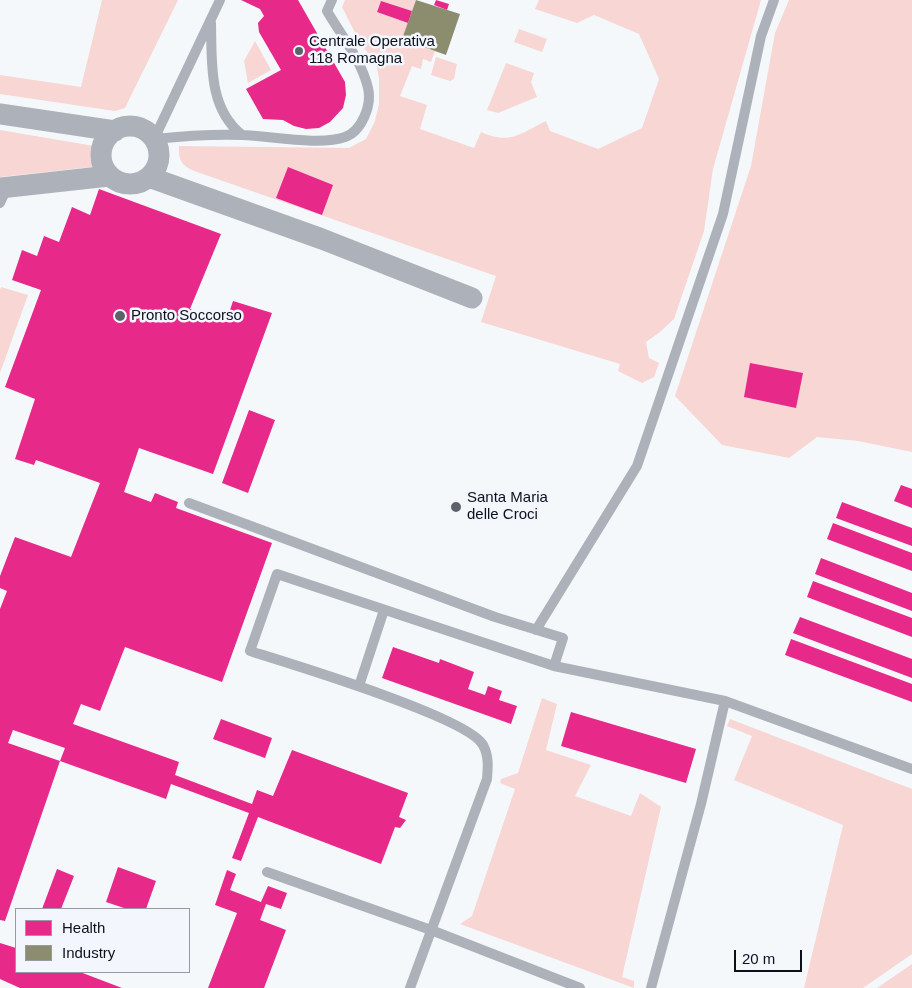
<!DOCTYPE html>
<style>
body{margin:0}
#map{position:relative;width:912px;height:988px;overflow:hidden;background:#f5f8fb;font-family:Arial,sans-serif}
canvas{display:block}
.legend{position:absolute;left:15px;top:908px;width:175px;height:65px;box-sizing:border-box;background:#f3f7fd;border:1px solid #969ba3;margin:0;padding:6px 9px;list-style:none;font-size:15px;color:#0a111b}
.legend li{display:flex;align-items:center;gap:10px;height:25px}
.legend b{width:25px;border:1px solid #969ba3}
.scale{position:absolute;left:734px;top:950px;width:68px;height:22px;box-sizing:border-box;border:2px solid #0a111b;border-top:0;padding-left:6px;font-size:15px;line-height:18px;white-space:nowrap;color:#0a111b;-webkit-text-stroke:4px #f3f7fd;paint-order:stroke}
</style>
<div id="map">
<canvas width="912" height="988"></canvas>
<ul class="legend">
<li><b style="height:14px;background:#e7298a"></b>Health</li>
<li><b style="height:14px;background:#8c8c6e"></b>Industry</li>
</ul>
<div class="scale">20 m</div>
</div>
<script>
const g = document.querySelector('canvas').getContext('2d');
g.lineJoin = 'round';
function paint(path, color) { g.fillStyle = color; g.fill(path, 'evenodd'); }
function stroke(path, color, width, dash) { g.strokeStyle = color; g.lineWidth = width; g.lineCap = dash ? 'butt' : 'round'; g.setLineDash(dash || []); g.stroke(path); }
function drawText(font, color, halo, rows, align = 'center') {
  g.font = font + ' Arial,sans-serif'; g.lineWidth = 5; g.setLineDash([]); g.textBaseline = 'middle'; g.strokeStyle = halo; g.fillStyle = color; for (const [text, x, y, turn = 0] of rows) {
    g.save(); g.translate(x, y); g.rotate((+turn || 0) * Math.PI / 180); g.textAlign = isNaN(turn) ? turn : align; if (halo) g.strokeText(text, 0, 0); g.fillText(text, 0, 0); g.restore();
  }
}
const green = new Path2D(`
 M102 0H178L125 108 115 111 0 94V75L81 87Z
 M345 0H416L412 11 381 1 377 12 408 23 402 39 435 51 431 62 423 59 421 69 412 66 400 96 427 105 420 129 474 148 481 132C511 145 519 134 546 121L550 131 598 149 642 128 659 79 639 34 594 15 577 23 535 9 539 0H761L713 169 704 231 674 319 660 332 646 342 649 358 659 363 654 377 642 383 618 371 620 364 481 322 496 276 197 172C183 167 178 161 179 146L349 148 366 139 375 121 379 104V78L376 63 360 43 342 7Z
 M789 0H912V452L858 441 817 437 789 458 722 445 675 396 751 166 775 33Z
 M519 29 547 39 542 52 514 42Z
 M255 41 271 70 248 83 244 61Z
 M436 57 457 64 454 79 450 81 431 75Z
 M506 63 534 73 531 82 537 97 498 113 487 110Z
 M0 130 94 146 92 167 0 177Z
 M1 287 28 295 0 373V290Z
 M542 698 557 704 546 750 591 765 575 796 631 816 640 793 661 807 622 977 634 981V988L460 924 472 916 515 789 500 783 501 779 518 773Z
 M730 719 912 789V954L863 988H804L843 825 734 780 752 736 727 726Z
 M912 964V988H877Z`);
const health = new Path2D(`
 M241 0H298L345 82 346 95 343 108 330 122 319 128 306 129 294 126 283 120 263 119 246 89 281 70 259 32 258 23 264 16 260 9Z
 M436 0 449 4 447 10 434 5Z
 M381 1 412 11 408 23 377 12Z
 M288 167 333 185 322 215 276 198Z
 M99 189 221 234 190 309 226 322 233 301 272 313 213 474 139 448 124 492 151 502 155 493 178 502 176 508 272 543 222 682 125 647 100 711 81 704 73 724 179 762 175 775 252 804 257 790 273 796 292 750 408 793 399 817 406 820 400 828 395 827 381 864 258 817 241 861 232 858 249 813 171 784 166 799 60 761 5 921 0 920V609L7 591 0 588V576L15 537 71 557 100 483 36 460 34 465 15 459 35 399 5 387 41 290 12 280 22 250 37 256 44 236 59 242 72 207 90 215ZM13 730 65 748 60 761 8 743Z
 M750 363 803 373 796 408 744 397Z
 M249 410 275 420 248 493 222 483Z
 M901 485 912 489V508L894 501Z
 M842 502 912 528V546L836 518Z
 M833 523 912 553V571L827 539Z
 M821 558 912 593V611L815 574Z
 M813 581 912 618V637L807 597Z
 M800 617 912 659V678L793 633Z
 M791 639 912 684V702L785 655Z
 M393 647 439 663 440 659 474 672 468 689 485 695 488 686 502 691 499 700 517 706 511 724 382 678Z
 M571 712 696 749 686 783 561 746Z
 M221 719 272 738 265 758 213 739Z
 M118 867 156 881 146 909H127L106 902Z
 M57 869 74 876 61 909H42Z
 M227 870 236 874 230 890 261 902 268 886 287 893 281 909 266 904 260 920 286 930 264 988H208L237 913 215 905Z
 M0 943 16 948V972H80L122 988H20L0 979Z`);
const industry = new Path2D(`
 M416 0 460 14 446 55 402 39Z`);
const service = new Path2D(`
 M211 23C212 62 208 108 242 135
 M154 139C183 136 213 134 242 135 271 136 320 146 345 137 362 131 372 105 368 88 362 61 341 35 327 11L332 0
 M154 139 220 0
 M0 203 7 188
 M189 503 495 617 563 638 554 666 725 701 701 804 651 988
 M536 630 637 466 723 214 761 36 774 0
 M359 686 384 610
 M725 701 912 769
 M267 872 431 930 580 988
 M410 988 487 779C488 767 489 756 483 745 468 717 288 663 250 651L277 574 554 666`);
const minor = new Path2D(`
 M0 114 115 131
 M101 155a29 29 0 1 1 58 0a29 29 0 1 1-58 0Z
 M149 177 322 239 472 298
 M0 188 109 176`);
const markers = [
 [299,51,5,"#5c6269"],
 [120,316,6,"#5c6269"],
 [456,507,6,"#5c6269"]
];
const poiNames = [
 ["Centrale Operativa",309,42],
 ["118 Romagna",309,59],
 ["Pronto Soccorso",131,316],
 ["Santa Maria",467,498],
 ["delle Croci",467,515]
];
paint(green, '#f7d6d4');
paint(health, '#e7298a');
paint(industry, '#8c8c6e');
stroke(service, '#adb2ba', 10);
stroke(minor, '#adb2ba', 21);
for (const [x, y, r, color] of markers) { const dot = new Path2D(); dot.arc(x, y, r, 0, 2 * Math.PI); g.fillStyle = color; g.fill(dot); stroke(dot, '#f3f7fd', 2); }
drawText('15px', '#0a111b', '#f3f7fd', poiNames, 'left');
</script>
